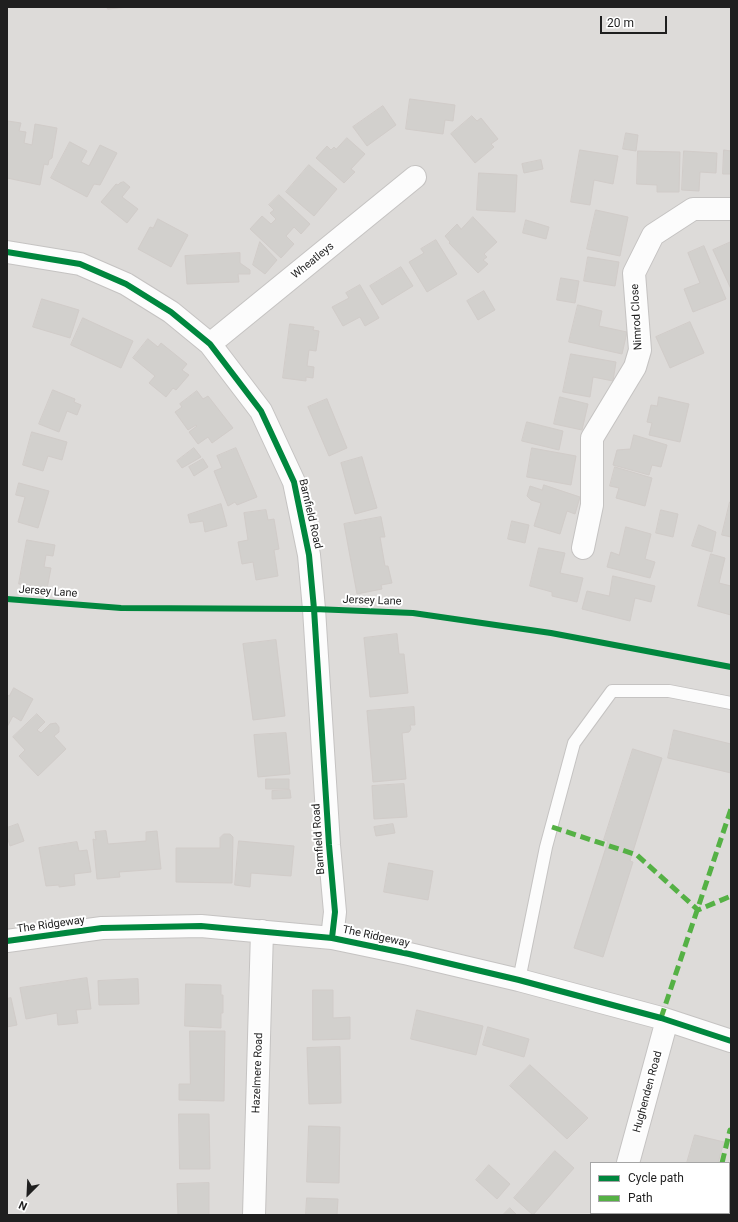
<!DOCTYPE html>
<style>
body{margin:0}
#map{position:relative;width:738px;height:1222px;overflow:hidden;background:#eeebe8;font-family:Roboto,sans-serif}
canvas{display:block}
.frame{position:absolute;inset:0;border:8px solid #1f1f1f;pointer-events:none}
.legend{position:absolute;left:590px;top:1162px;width:140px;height:52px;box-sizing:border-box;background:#fff;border:1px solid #a5a5a5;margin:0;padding:5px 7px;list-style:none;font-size:12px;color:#1f1f1f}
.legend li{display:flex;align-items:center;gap:8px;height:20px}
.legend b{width:20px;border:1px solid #a5a5a5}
.north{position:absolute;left:8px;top:1174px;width:40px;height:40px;-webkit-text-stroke:3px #fff;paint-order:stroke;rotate:204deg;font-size:11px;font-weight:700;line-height:16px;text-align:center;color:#1f1f1f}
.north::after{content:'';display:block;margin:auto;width:14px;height:18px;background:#1f1f1f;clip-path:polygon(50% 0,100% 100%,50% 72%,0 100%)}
.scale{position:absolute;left:600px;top:16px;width:67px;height:18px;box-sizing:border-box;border:2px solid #1f1f1f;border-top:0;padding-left:5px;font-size:12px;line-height:14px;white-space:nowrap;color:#1f1f1f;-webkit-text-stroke:3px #fff;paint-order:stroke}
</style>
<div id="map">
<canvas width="738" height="1222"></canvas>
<div class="frame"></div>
<ul class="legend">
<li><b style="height:5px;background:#00873e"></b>Cycle path</li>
<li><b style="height:5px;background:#55b145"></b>Path</li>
</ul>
<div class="north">N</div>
<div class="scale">20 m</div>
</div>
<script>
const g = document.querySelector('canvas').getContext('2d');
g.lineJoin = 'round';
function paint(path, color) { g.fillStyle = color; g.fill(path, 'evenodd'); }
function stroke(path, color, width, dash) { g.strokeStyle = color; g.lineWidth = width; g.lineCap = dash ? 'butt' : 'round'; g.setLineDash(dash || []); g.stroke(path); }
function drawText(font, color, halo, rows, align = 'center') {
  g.font = font + ' Roboto,sans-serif'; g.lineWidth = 4; g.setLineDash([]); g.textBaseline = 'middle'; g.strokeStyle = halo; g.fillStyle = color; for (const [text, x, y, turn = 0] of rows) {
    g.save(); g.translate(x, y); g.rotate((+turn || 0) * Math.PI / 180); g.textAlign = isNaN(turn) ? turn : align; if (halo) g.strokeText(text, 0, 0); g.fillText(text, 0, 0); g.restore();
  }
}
const residential = new Path2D(`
 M7 7H731V1215H7ZM591 1163H729V1213H591Z`);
const building = new Path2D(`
 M107 7H129L108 9Z
 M410 99 455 105 453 121 445 120 443 134 406 129Z
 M383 106 396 125 367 146 353 127Z
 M472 116 477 121 481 118 498 139 491 144 494 147 475 163 451 134Z
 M8 121 21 123 19 131 26 132 24 143 32 145 35 124 57 128 52 158 49 160 48 165 44 164 40 185 7 178V159L8 153 7 151Z
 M626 133 638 135 636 151 623 149Z
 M347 138 365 154 351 169 355 172 344 183 316 158 327 146 331 150 334 147 336 149Z
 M70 142 87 151 81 162 89 166 100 145 117 153 100 185 94 184 87 197 51 178Z
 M580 150 618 156 613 184 594 180 590 205 571 202Z
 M724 150 731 151V174H723Z
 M638 151 680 152 679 192H657V185L637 184Z
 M684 151 717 153 716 173 700 172 699 191 682 190Z
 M541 160 543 169 524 173 522 164Z
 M309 165 337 189 314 216 286 192Z
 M479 173 517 175 515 212 477 210Z
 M124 182 130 187 122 197 138 209 127 223 101 202 116 184 118 185 120 183Z
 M279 195 310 224 301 234 294 227 286 236 294 244 281 258 250 229 262 216 271 224 276 219 270 213 274 210 269 205Z
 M596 210 628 217 620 256 587 249Z
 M473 217 497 242 484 254 487 257 483 260 488 264 478 273 449 243 450 242 445 236 457 224 461 229Z
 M158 219 188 235 171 267 138 249 150 227 153 228Z
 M526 220 549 227 546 239 523 233Z
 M436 240 457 274 427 292 409 262 424 253 421 249Z
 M260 242 277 260 265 274 253 265Z
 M731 242V289L713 250Z
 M704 246 726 299 693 312 684 289 700 283 688 253Z
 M240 253V263L250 270V274H238L239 282 187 284 185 256Z
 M588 257 619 262 615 286 584 281Z
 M401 267 413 286 382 305 370 286Z
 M561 278 579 281 575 303 557 300Z
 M360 285 379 318 365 326 360 317 343 326 332 307 349 298 346 293Z
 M484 291 495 310 478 320 467 301Z
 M42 299 79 310 70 338 33 327Z
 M578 305 602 311 599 326 627 332 622 354 569 342Z
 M83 318 133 341 121 368 71 345Z
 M690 322 704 353 670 368 656 337Z
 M290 324 314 327 313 330 319 331 316 351 309 350 307 366 314 367 313 378 306 377V381L283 378Z
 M148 339 158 347 161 343 187 364 182 370 189 375 176 390 173 388 166 397 149 383 155 376 133 358Z
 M571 354 616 362 613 381 593 377 590 397 563 392Z
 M53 390 75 399 74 402 81 405 77 415 67 411 59 432 39 424Z
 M197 391 203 399 208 396 233 428 212 443 208 437 198 444 189 432 197 426 196 425 188 430 175 412 182 407 180 404Z
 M560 397 588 404 582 430 554 424Z
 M659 397 689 404 680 442 649 435 652 423 647 422 651 405 657 406Z
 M327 399 347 448 329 456 308 407Z
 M527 422 563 431 559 450 522 441Z
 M32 432 67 442 62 460 48 456 43 471 23 465Z
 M634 435 667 445 661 467 652 465 649 475 613 465 617 450 630 449Z
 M194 448 201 457 182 468 177 461Z
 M236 448 257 497 237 505 235 502 228 506 214 471 222 468 217 456Z
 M532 448 576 456 571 485 527 477Z
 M362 457 377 508 355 514 341 463Z
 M203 459 208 467 194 476 189 467Z
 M615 467 652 478 645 506 616 498 619 488 610 486Z
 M19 483 49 491 38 528 18 522 25 497 16 495Z
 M544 485 580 497 575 514 567 511 560 534 534 526 541 503 531 500 527 496 530 486 542 490Z
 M730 502H731V537L722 535Z
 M221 504 227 526 205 532 203 521 190 523 188 515Z
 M266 510 268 520 274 519 279 549 274 550 278 576 256 580 253 562 242 564 238 542 248 540 244 513Z
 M661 510 678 514 673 537 656 533Z
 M381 517 385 537H380L385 566H388L392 583 381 585 382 589 357 594 344 524Z
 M512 521 529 525 525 543 508 539Z
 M699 525 716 532 712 552 692 546Z
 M626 527 651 534 645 559 655 562 650 578 607 567 611 552 619 555Z
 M27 540 55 545 53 556 46 555 44 567 51 568 47 589 19 584Z
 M539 548 565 553 560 573 583 578 577 602 552 596V592L530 586Z
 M711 554 725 558 719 583 731 586V615L698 606Z
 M613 576 655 586 651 602 635 598 630 621 582 609 587 591 609 596Z
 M397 634 399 654H404L408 693 370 697 364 638Z
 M276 640 285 716 253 720 243 644Z
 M14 688 33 699 21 721 13 716 7 727V694L9 696Z
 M414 707 415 725H410L411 729 409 732 402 733 406 779 373 782 367 711Z
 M37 714 45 722 37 730 41 733 50 724 56 723 59 727V732L54 736 66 749 38 776 19 756 25 750 13 737Z
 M674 730 731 744V773L668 758Z
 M286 733 290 774 258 777 254 735Z
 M633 749 662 758 630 861 633 862 603 957 574 948 608 841 604 840Z
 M266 779H289V789H266Z
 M404 784 407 817 374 819 372 786Z
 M290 790 291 798 272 799V791Z
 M18 824 24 841 10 846 7 836V828Z
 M393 824 395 833 376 836 374 827Z
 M106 831 108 844 146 841V832L157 831 161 869 119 872 120 877 97 879 93 839 96 840 95 832Z
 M224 834H230L233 837 232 883 176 882V848H220V838Z
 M239 841 294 846 291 876 251 873 250 887 235 885Z
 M77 842 79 851 87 850 91 872 74 874 75 885 59 887V885L46 886 39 848Z
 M389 863 433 871 428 900 384 892Z
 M87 978 91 1009 76 1010 78 1023 58 1025 57 1013 26 1019 20 988Z
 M138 979 139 1004 99 1005 98 981Z
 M186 984 221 985V995H223V1013H221V1028L185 1026Z
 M313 990H333V1018L350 1017V1039L313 1040Z
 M11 998 17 1025 7 1027V999Z
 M417 1010 483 1026 476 1055 411 1039Z
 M488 1027 529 1039 524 1057 483 1045Z
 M190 1031H225L224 1101 179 1100V1084H190Z
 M340 1047 341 1103 309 1104 307 1048Z
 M530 1065 588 1118 567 1139 510 1086Z
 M179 1114H209L210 1169H180Z
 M309 1126 340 1127 339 1183 307 1182Z
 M695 1135 724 1142 718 1163H687Z
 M555 1151 574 1168 533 1215 514 1198Z
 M489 1165 510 1184 497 1199 476 1180Z
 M209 1183V1215H178L177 1184Z
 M307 1198 338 1199 337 1215H306Z
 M729 1202 731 1203V1215H714V1213H729Z
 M510 1208 517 1215H503Z
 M669 1213H702V1215H668Z`);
const service = new Path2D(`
 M519 980 546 847 574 743 612 691H669L731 703`);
const minor = new Path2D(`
 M7 252 80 264 126 284 171 312 210 344 261 411 294 482 309 555 314 609 329 845 335 912 332 938
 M210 344 415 177
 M583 548 592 505V438L635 367 640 350 634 273 653 235 693 209H731
 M7 941 102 928 201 926 332 938 409 954 519 980 661 1018 731 1041
 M628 1163 667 1020
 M254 1215 262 931
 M614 1215 615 1213`);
const quiet = new Path2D(`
 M552 827 637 855 698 910 731 896
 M661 1018 731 809
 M722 1163 730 1130H731
 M709 1215V1213`);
const cycleway = new Path2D(`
 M7 252 80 264 126 284 171 312 210 344 261 411 294 482 309 555 314 609 329 845 335 912 332 938
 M7 599 121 608 314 609 413 613 551 633 731 667
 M7 941 102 928 201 926 332 938 409 954 519 980 661 1018 731 1041`);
const streetNames = [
 ["Wheatleys",313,261,-39],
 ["Nimrod Close",637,317,-93],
 ["Barnfield Road",310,514,77],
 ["Jersey Lane",48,592,4],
 ["Jersey Lane",372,601,2],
 ["Barnfield Road",319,839,-94],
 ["The Ridgeway",51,925,-8],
 ["The Ridgeway",376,937,12],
 ["Hazelmere Road",258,1073,-88],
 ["Hughenden Road",648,1092,-75]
];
paint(residential, '#dddbd9');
paint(building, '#d2d0cd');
stroke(building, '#d1ccc9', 1);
stroke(service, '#c5c3c2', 14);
stroke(minor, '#c5c3c2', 24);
stroke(service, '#fcfcfc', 12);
stroke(minor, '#fcfcfc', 22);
stroke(quiet, '#55b145', 5, [10, 5]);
stroke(cycleway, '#00873e', 6);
drawText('11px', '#1f1f1f', '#fff', streetNames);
</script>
